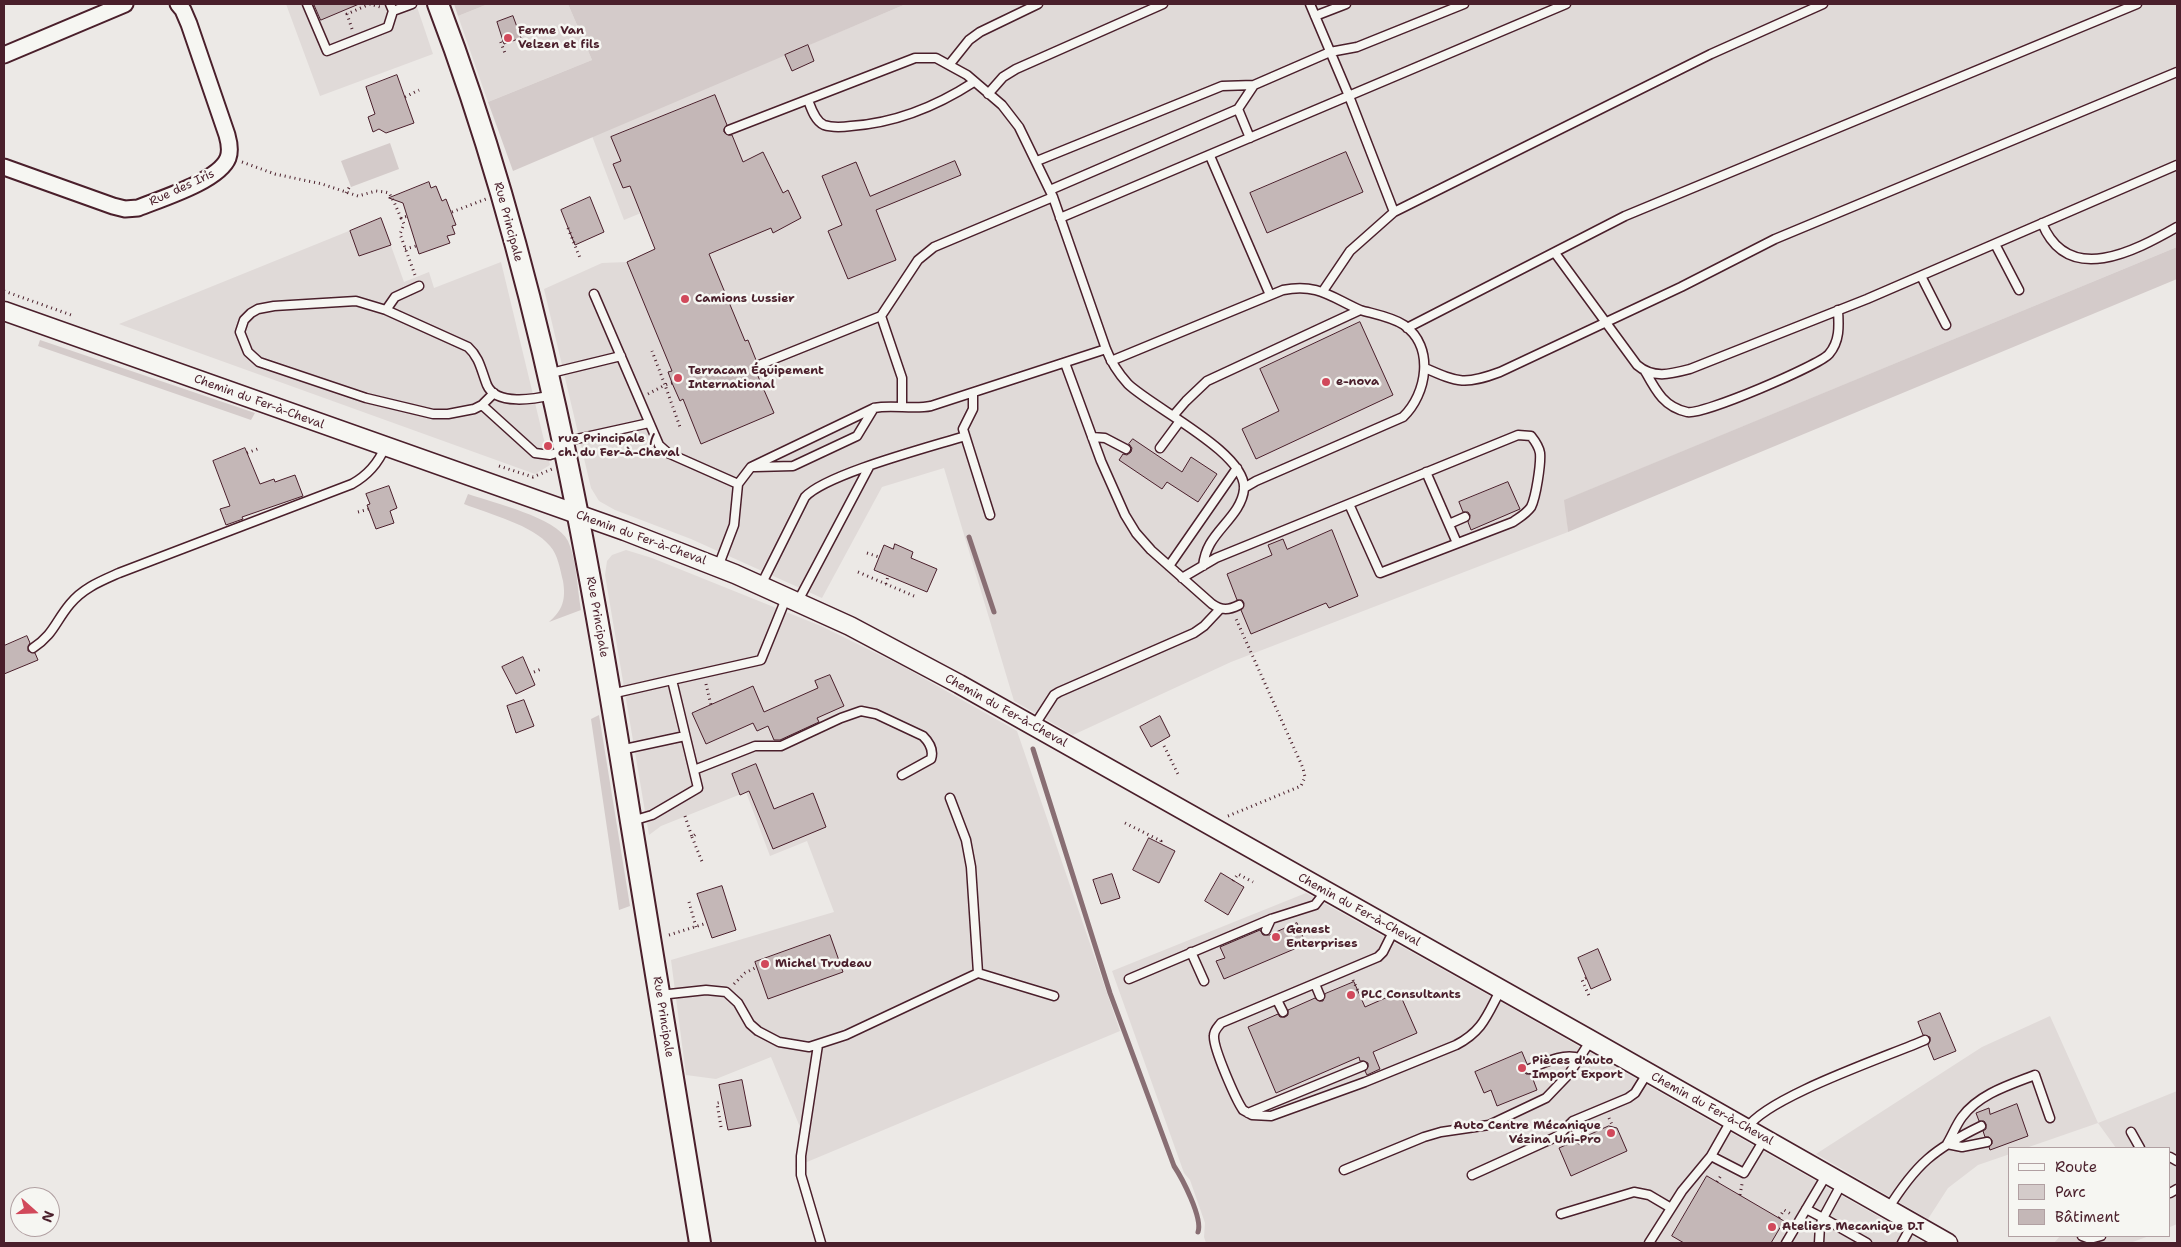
<!DOCTYPE html>
<meta charset="utf-8">
<style>
body{margin:0}
#map{position:relative;width:2181px;height:1247px;overflow:hidden;background:#ece9e6;font-family:"Shantell Sans",sans-serif}
canvas{display:block}
.frame{position:absolute;inset:0;border:5px solid #4a1f2b;pointer-events:none}
.legend{position:absolute;left:2008px;top:1147px;width:162px;height:90px;box-sizing:border-box;background:#f6f6f2;border:1px solid #b1a0a2;margin:0;padding:6px 9px;list-style:none;font-size:15px;color:#4a1f2b}
.legend li{display:flex;align-items:center;gap:10px;height:25px}
.legend b{width:25px;border:1px solid #b1a0a2}
.north{position:absolute;left:10px;top:1187px;width:50px;height:50px;box-sizing:border-box;background:#f6f6f2;border:1px solid #b1a0a2;border-radius:50%;rotate:110deg;font-size:14px;font-weight:700;line-height:20px;text-align:center;color:#4a1f2b}
.north::after{content:'';display:block;margin:auto;width:18px;height:22px;background:#d1495b;clip-path:polygon(50% 0,100% 100%,50% 72%,0 100%)}
</style>
<div id="map">
<canvas width="2181" height="1247"></canvas>
<div class="frame"></div>
<ul class="legend">
<li><b style="height:6px;background:#f6f6f2"></b>Route</li>
<li><b style="height:14px;background:#d4cbca"></b>Parc</li>
<li><b style="height:14px;background:#c4b7b7"></b>Bâtiment</li>
</ul>
<div class="north">N</div>
</div>
<script>
const g = document.querySelector('canvas').getContext('2d');
g.lineJoin = 'round';
function paint(path, color) { g.fillStyle = color; g.fill(path, 'evenodd'); }
function stroke(path, color, width, dash) { g.strokeStyle = color; g.lineWidth = width; g.lineCap = dash ? 'butt' : 'round'; g.setLineDash(dash || []); g.stroke(path); }
function drawText(font, color, halo, rows, align = 'center') {
  g.font = font + ' "Shantell Sans",sans-serif'; g.lineWidth = 5; g.setLineDash([]); g.textBaseline = 'middle'; g.strokeStyle = halo; g.fillStyle = color; for (const [text, x, y, turn = 0] of rows) {
    g.save(); g.translate(x, y); g.rotate((+turn || 0) * Math.PI / 180); g.textAlign = isNaN(turn) ? turn : align; if (halo) g.strokeText(text, 0, 0); g.fillText(text, 0, 0); g.restore();
  }
}
const built = new Path2D(`
 M286 4H416L433 54 320 96Z
 M488 4H568L592 60 488 102 458 16Z
 M906 4H2177V247L1565 500 1568 532 1231 662 1073 735 1014 701 944 468 882 487 822 598 691 539 615 510 599 501 591 488 544 289 602 263 627 262 655 249 641 213 624 220 592 136Z
 M381 218 404 282 429 272 434 288 501 262 550 465 535 474 119 324Z
 M626 550 652 558 821 626 902 666 1017 731 1120 1031 795 1167 800 1127 771 1057 716 1079 686 1075 671 960 834 912 807 841 770 856 746 792 661 826 649 835 605 575 607 561 612 555Z
 M1306 893 1522 1014 1925 1243H1206L1204 1237 1205 1223 1190 1180 1184 1173 1112 971Z
 M2050 1016 2098 1123 2177 1091V1224L2170 1227V1148H2116L2098 1123 2026 1148H2010V1154L1978 1165 1948 1188 1928 1219 1816 1154 1982 1047Z
 M2060 1236H2149L2130 1243H2054Z`);
const green = new Path2D(`
 M454 4H488L458 16Z
 M568 4H906L513 171 488 102 592 60Z
 M390 143 399 169 351 187 341 161Z
 M2177 247V279L1568 532 1564 500Z
 M40 340 255 413 251 420 38 346Z
 M468 494C493 503 556 517 568 541 577 561 577 588 581 610L549 622C563 610 566 599 563 581 560 569 558 555 550 546 533 525 489 514 464 504Z
 M599 715 630 906 619 910 591 719Z`);
const stream = new Path2D(`
 M969 537 994 612
 M1033 749 1110 993 1174 1166C1182 1178 1203 1218 1198 1232`);
const building = new Path2D(`
 M314 4H359L321 20Z
 M513 16 521 38 504 44 497 22Z
 M808 45 814 61 792 71 785 55Z
 M397 75 414 123 386 133 379 129 373 132 368 117 375 114 366 87Z
 M715 95 727 125 724 129V132L728 135H732L743 162 763 152 783 193 788 190 801 218 773 233 771 228 709 254 745 341 748 340 756 360 754 367 774 413 701 444 683 399 680 401 672 383 668 372 672 371 627 262 655 249 630 186 623 188 613 164 621 161 611 137Z
 M1346 152 1363 192 1267 233 1250 193Z
 M955 161 961 175 876 210 896 260 848 279 828 231 842 225 822 176 856 162 870 196Z
 M429 182 431 188 436 186 442 201 446 199 456 225 452 226 455 234 447 236 450 243 419 254 403 203 389 198Z
 M590 197 604 232 575 245 561 210Z
 M381 218 391 245 359 256 350 231Z
 M1360 322 1393 395 1256 459 1242 429 1279 411 1260 369Z
 M1133 439 1182 472 1191 457 1217 474 1198 502 1167 482 1162 489 1119 460 1123 454 1127 455 1131 452 1132 448 1129 444Z
 M245 448 260 484 274 479 275 482 295 475 303 496 242 517 243 519 226 525 220 509 230 506 213 461Z
 M1508 482 1520 509 1471 530 1468 522 1470 515 1468 512H1463L1459 502Z
 M389 486 397 508 390 511 394 523 376 529 367 505 370 504 366 494Z
 M1332 530 1358 596 1329 608 1326 603 1251 634 1241 610 1244 603 1242 600H1237L1227 574 1272 555 1268 545 1283 539 1287 549Z
 M895 544 913 552 911 558 937 569 927 592 874 570 884 545 893 549Z
 M27 636 30 643 28 646V651L35 653 38 660 4 674V646Z
 M523 657 535 685 516 694 502 667Z
 M830 675 844 706 817 718 819 722 780 740H774L768 726 757 731 753 723 706 744 692 713 753 686 764 712 818 688 815 681Z
 M524 700 534 726 516 733 507 706Z
 M1160 716 1170 736 1151 747 1140 727Z
 M756 764 774 809 813 793 826 827 773 849 749 791 740 795 732 774Z
 M1149 838 1175 851 1159 883 1133 870Z
 M1221 873 1244 887 1228 915 1205 901Z
 M1112 874 1120 898 1101 904 1093 880Z
 M722 886 736 930 712 938 697 894Z
 M1297 923 1306 944 1224 979 1216 961 1225 958 1220 947 1260 930 1263 935H1269Z
 M830 935 843 972 768 999 755 962Z
 M1598 949 1611 980 1591 989 1578 958Z
 M1354 982 1365 1007 1399 992 1417 1033 1373 1052 1380 1069 1367 1075 1365 1071 1368 1067V1063L1364 1061H1360L1359 1057 1276 1093 1248 1027 1278 1014 1280 1017H1285L1288 1015V1010L1315 998 1319 1001H1323L1325 994Z
 M1940 1013 1956 1051 1934 1060 1928 1045 1930 1041V1037L1923 1035 1918 1022Z
 M1522 1052 1527 1064 1524 1071 1526 1074H1531L1537 1090 1497 1106 1491 1090 1484 1093 1475 1072Z
 M742 1080 751 1126 728 1130 719 1085Z
 M2017 1104 2028 1136 1990 1150 1989 1147 1992 1144V1140L1989 1137H1985L1983 1131 1986 1129V1124L1984 1121H1979L1976 1113 1989 1108 1990 1114Z
 M1609 1126 1617 1128 1627 1151 1571 1176 1559 1148 1575 1141 1579 1144H1582L1585 1137Z
 M1707 1176 1784 1221 1771 1243H1684L1672 1236Z`);
const path = new Path2D(`
 M352 29 347 14 370 4 380 7
 M503 40H500L506 56
 M405 97 419 90
 M242 162 275 174 322 184 358 196 376 191 385 192 389 193 394 202 401 218 408 216
 M346 193 350 186
 M452 212 486 199
 M401 218 404 224 400 234 415 275
 M568 228 580 258
 M405 249 416 246
 M4 291 74 316
 M672 383 665 385 680 427
 M648 394 665 385 652 351
 M247 453 260 448
 M499 466 533 477 552 469
 M358 512 369 509
 M867 553 879 557
 M858 572 914 596
 M886 584 888 576
 M534 672 541 669
 M706 684 711 705
 M1164 746 1179 776
 M685 816 692 837 697 833
 M1228 816 1301 786 1305 777 1303 768 1236 619
 M1125 823 1161 841 1160 844
 M692 837 703 864
 M1233 881 1238 874 1253 882
 M689 902 696 927
 M669 935 707 923
 M1586 978 1582 980 1590 998
 M1353 980 1358 991
 M734 984 745 973 757 967
 M1609 1118 1613 1127
 M721 1127 717 1103 722 1102
 M1717 1182 1722 1174
 M1740 1195 1742 1184
 M1779 1218 1784 1210 1791 1214`);
const service = new Path2D(`
 M307 4 327 51 388 27 393 11
 M390 4 393 11 412 4
 M1310 4 1349 96 1394 212
 M1315 16 1346 4
 M949 65 969 40 980 32 1038 4
 M988 94 1003 77 1016 69 1163 4
 M808 100C811 108 815 121 824 125 833 128 843 127 851 126 896 123 937 106 974 82
 M1238 109 1254 85 1330 52 1357 47 1464 4
 M729 130 915 58H936L967 75 1002 105 1019 127 1053 197 1106 349C1111 362 1118 373 1128 384 1153 408 1247 453 1244 489 1242 511 1220 526 1210 544 1206 551 1204 558 1203 566
 M1210 156 1270 295
 M1037 161 1222 86 1254 85
 M1050 190 1238 109 1250 138
 M1060 218 1566 4
 M2042 223C2068 287 2135 251 2177 227
 M1995 244 2019 290
 M1555 253 1637 365C1653 379 1671 374 1690 369L1867 299 2177 165
 M1921 276 1946 325
 M1323 291 1350 251 1394 212 1711 54 1823 4
 M594 294 659 445 668 453 738 484
 M386 310 395 297 419 286
 M881 316 902 378V407
 M1407 328 1625 216 2137 4
 M1111 361 1283 290C1317 283 1331 297 1360 310
 M1065 363 1101 461 1125 515 1136 533 1151 550 1212 604C1222 611 1229 610 1239 605
 M759 365 881 316 918 260 934 247 1053 197
 M1425 368C1459 383 1465 385 1500 372L1681 287 1775 239 2177 72
 M1645 371C1656 391 1664 407 1687 412 1701 416 1820 365 1829 354 1840 341 1839 326 1838 310
 M547 374 621 356
 M494 393 482 405 474 409 448 414H433L366 398 259 362 248 352 240 332 244 320 251 313 258 309 274 306 356 301 386 310 468 347C480 358 481 370 487 385 496 406 535 399 552 395
 M973 393V409L963 429 990 515
 M482 405 535 453 550 455 563 451
 M1173 416 1186 401 1207 381 1360 310C1374 314 1392 317 1404 325 1435 347 1427 394 1403 417L1256 481 1244 488
 M1092 437 1105 438 1126 449
 M563 442 649 423
 M1160 448 1180 421
 M755 467 793 466 857 436 874 408
 M1426 472 1457 543
 M1449 524 1465 517
 M1169 566 1237 468
 M718 567 734 525 738 484 751 467 874 408C893 404 912 410 931 406L1106 349
 M1182 578 1216 558 1518 435 1531 436C1535 441 1539 447 1540 453 1541 464 1536 497 1531 507 1526 514 1520 517 1513 522L1380 573 1349 504
 M761 585 805 497C826 474 930 447 965 436
 M798 601 869 467
 M33 648C54 634 55 622 70 604 83 588 101 581 119 573L352 484C368 475 378 464 385 447
 M672 680 761 660 787 596
 M611 694 672 680 698 788 652 815 632 821
 M1034 726 1054 695 1059 692 1194 633 1204 626 1220 609
 M620 750 685 736
 M694 770 755 746H781L841 718 861 711 876 714 923 736C930 743 934 750 931 759L902 775
 M1266 930 1271 919
 M1394 930 1383 952 1378 957 1221 1023C1218 1027 1214 1030 1214 1036 1213 1048 1236 1100 1243 1110L1252 1115 1271 1116 1365 1082 1456 1045C1483 1031 1487 1015 1501 989
 M1191 952 1204 981
 M978 973 1054 996
 M1129 979 1271 919 1315 905 1326 891
 M1315 984 1320 996
 M660 995 706 990 726 992 738 1003 750 1024 758 1031 779 1042 809 1047 846 1035 978 973 971 867 966 840 950 798
 M1277 1000 1283 1012
 M818 1045 801 1156V1175L821 1243
 M1529 1069C1546 1062 1562 1053 1580 1058
 M1248 1113 1363 1066
 M1732 1119 1711 1156 1744 1173 1765 1138
 M1573 1121 1580 1139
 M1747 1128C1767 1097 1886 1057 1925 1040
 M2131 1132 2140 1148
 M1987 1142 1962 1147 1947 1144C1952 1136 1956 1125 1962 1117 1979 1094 2009 1085 2035 1075L2050 1118
 M2170 1157 2177 1161
 M1344 1170 1424 1137 1441 1132 1489 1125 1546 1098 1569 1074 1591 1040
 M1472 1175 1558 1136 1573 1121 1628 1098 1635 1093 1648 1072
 M1842 1183 1823 1218 1867 1243
 M2170 1193 2177 1189
 M1806 1209 1823 1218 1820 1226 1819 1243
 M1888 1209C1916 1164 1934 1149 1981 1126
 M1561 1214 1634 1192 1649 1195 1671 1208
 M2082 1236 2090 1239 2101 1236
 M1649 1243 1682 1191 1711 1156
 M1786 1243 1827 1174
 M1902 1243 1913 1223`);
const minor = new Path2D(`
 M4 55 125 4
 M4 167 113 206 125 209 138 208C160 199 219 181 228 158 231 150 229 142 227 135L189 24 183 10 178 4`);
const tertiary = new Path2D(`
 M4 311 625 531 735 574 850 626 959 684 1591 1040 1948 1243`);
const secondary = new Path2D(`
 M438 4C538 266 587 545 631 822 654 962 677 1103 700 1243`);
const markers = [
 [508,38,5,"#d1495b"],
 [685,299,5,"#d1495b"],
 [678,378,5,"#d1495b"],
 [1326,382,5,"#d1495b"],
 [548,446,5,"#d1495b"],
 [1276,937,5,"#d1495b"],
 [765,964,5,"#d1495b"],
 [1351,995,5,"#d1495b"],
 [1522,1068,5,"#d1495b"],
 [1611,1133,5,"#d1495b"],
 [1772,1227,5,"#d1495b"]
];
const poiNames = [
 ["Ferme Van",518,31],
 ["Velzen et fils",518,45],
 ["Camions Lussier",695,299],
 ["Terracam Équipement",688,371],
 ["International",688,385],
 ["e-nova",1336,382],
 ["rue Principale /",558,439],
 ["ch. du Fer-à-Cheval",558,453],
 ["Genest",1286,930],
 ["Enterprises",1286,944],
 ["Michel Trudeau",775,964],
 ["PLC Consultants",1361,995],
 ["Pièces d'auto",1532,1061],
 ["Import Export",1532,1075],
 ["Auto Centre Mécanique",1601,1126,"right"],
 ["Vézina Uni-Pro",1601,1140,"right"],
 ["Ateliers Mecanique D.T",1782,1227]
];
const streetNames = [
 ["Rue des Iris",182,188,-25],
 ["Rue Principale",508,222,75],
 ["Chemin du Fer-à-Cheval",259,402,20],
 ["Chemin du Fer-à-Cheval",641,538,20],
 ["Rue Principale",597,617,80],
 ["Chemin du Fer-à-Cheval",1006,711,29],
 ["Chemin du Fer-à-Cheval",1359,910,29],
 ["Rue Principale",663,1017,81],
 ["Chemin du Fer-à-Cheval",1712,1109,29]
];
paint(built, '#e0dad8');
paint(green, '#d4cbca');
stroke(stream, '#886e73', 5);
paint(building, '#c4b7b7');
stroke(building, '#4a1f2b', 1);
stroke(service, '#4a1f2b', 11);
stroke(minor, '#4a1f2b', 19);
stroke(tertiary, '#4a1f2b', 21);
stroke(secondary, '#4a1f2b', 24);
stroke(path, '#4a1f2b', 3, [1, 4]);
stroke(service, '#f6f6f2', 8);
stroke(minor, '#f6f6f2', 15);
stroke(tertiary, '#f6f6f2', 18);
stroke(secondary, '#f6f6f2', 20);
for (const [x, y, r, color] of markers) { const dot = new Path2D(); dot.arc(x, y, r, 0, 2 * Math.PI); g.fillStyle = color; g.fill(dot); stroke(dot, '#f6f6f2', 2); }
drawText('bold 12px', '#4a1f2b', '#f6f6f2', poiNames, 'left');
drawText('12px', '#4a1f2b', '#f6f6f2', streetNames);
</script>
